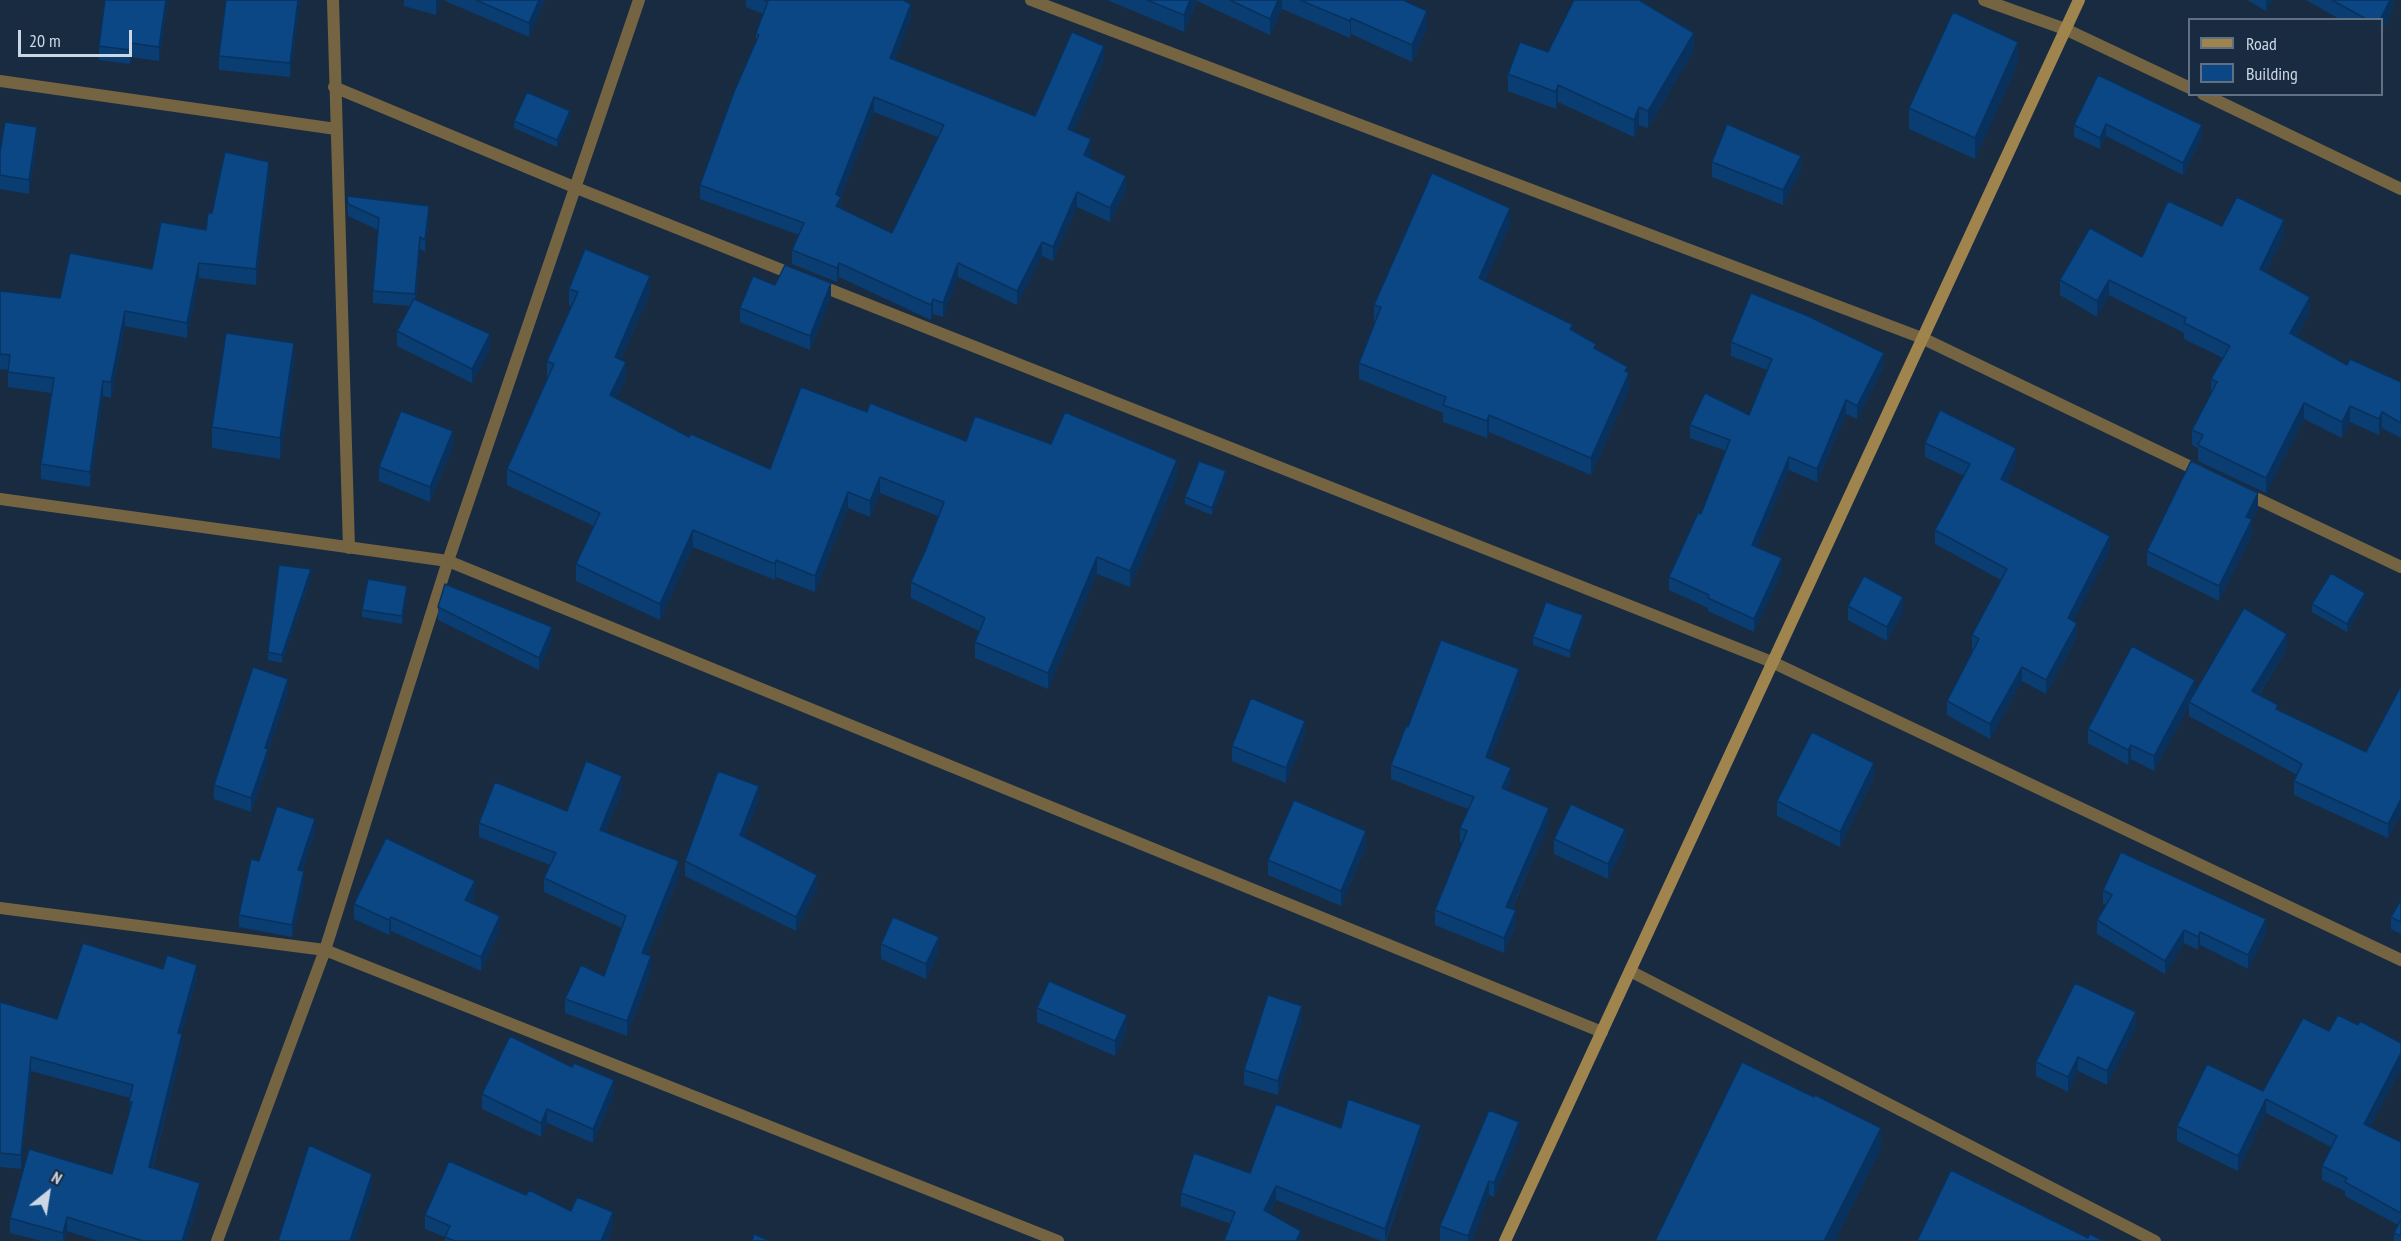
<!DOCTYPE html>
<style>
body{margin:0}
#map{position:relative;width:2401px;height:1241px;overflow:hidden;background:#192b40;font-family:"PT Sans Narrow",sans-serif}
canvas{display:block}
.legend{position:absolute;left:2188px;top:18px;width:195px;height:78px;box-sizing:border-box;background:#192b40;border:2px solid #617082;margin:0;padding:8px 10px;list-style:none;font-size:18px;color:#ccd7e5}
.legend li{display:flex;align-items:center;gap:12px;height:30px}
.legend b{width:30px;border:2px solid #617082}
.north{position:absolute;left:18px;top:1163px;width:60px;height:60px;-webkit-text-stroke:4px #192b40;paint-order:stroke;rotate:30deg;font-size:16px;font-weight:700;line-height:24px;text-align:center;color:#ccd7e5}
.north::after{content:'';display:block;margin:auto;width:21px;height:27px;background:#ccd7e5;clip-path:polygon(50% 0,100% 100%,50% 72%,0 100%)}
.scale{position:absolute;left:18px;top:30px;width:114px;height:27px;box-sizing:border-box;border:3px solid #ccd7e5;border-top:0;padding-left:8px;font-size:18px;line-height:21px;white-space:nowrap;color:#ccd7e5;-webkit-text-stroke:4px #192b40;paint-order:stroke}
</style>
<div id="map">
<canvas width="2401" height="1241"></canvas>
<ul class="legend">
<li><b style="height:8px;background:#9f844d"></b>Road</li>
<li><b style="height:16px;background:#0c4785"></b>Building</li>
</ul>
<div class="north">N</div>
<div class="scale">20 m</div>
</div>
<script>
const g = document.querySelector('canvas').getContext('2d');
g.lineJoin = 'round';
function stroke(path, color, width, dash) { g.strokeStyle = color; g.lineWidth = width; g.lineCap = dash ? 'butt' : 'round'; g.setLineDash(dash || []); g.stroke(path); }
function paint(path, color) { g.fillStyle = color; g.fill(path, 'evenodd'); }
const street = new Path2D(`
 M333 0 349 548
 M1031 0 1922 338 2203 473
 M1984 0 2065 29 2190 88
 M0 81 336 129
 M334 87 574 187 797 276
 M2203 94 2401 189
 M816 284 1772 662 2401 960
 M2243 492 2401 567
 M0 499 448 561 1602 1032
 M0 908 325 950 1058 1241
 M1630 971 2155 1241
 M217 1241 325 950 448 561 639 0`);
const secondary = new Path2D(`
 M1505 1241 2079 0`);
const wall = new Path2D(`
 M168 0 159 61 131 57 130 64 99 60V46Z
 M300 0 290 77 219 70V56Z
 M404 0H440L436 15 404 6Z
 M443 0H545L529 37Z
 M746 0H903L911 18 895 60 1035 116 1104 60 1073 132 1091 154 1090 158 1126 190 1110 222 1077 207 1053 261 1042 256 1017 305 958 277 943 317 933 314 931 320 839 277 837 282 792 264V250L799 235 700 199V185L756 42V33L763 14 746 7ZM874 112 938 137 892 233 841 209V197Z
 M1107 0H1403L1427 28 1412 62 1351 34 1350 38 1282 9 1270 35 1197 1 1184 32Z
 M1574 0H1640L1694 50 1648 128 1639 125 1634 137 1558 102 1556 109 1508 91V74L1548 52Z
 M2247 0H2272L2266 11Z
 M2306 0H2393V9L2382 31V20H2341Z
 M2018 63 1975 159 1909 129V108Z
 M2098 75 2202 137 2183 175 2106 136 2100 149 2074 137V125Z
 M570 118 557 147 514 128V121Z
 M37 141 29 194 0 189V153Z
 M1712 162 1801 170 1783 205 1712 177Z
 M269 177 256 285 199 278 187 338 125 326 111 398 103 396 90 487 41 479V464L51 393 8 387V370L0 369V291L60 298 152 269 206 230 212 213Z
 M347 196 429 218 425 252 420 249 416 300 490 349 472 383 397 346V331L410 306 373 303V291L378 230 348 216Z
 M1510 225 1485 281 1573 331 1628 372 1629 390 1591 475 1489 432 1487 438 1443 422V413L1359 379V363L1375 322 1374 321V305Z
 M2222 226 2284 235 2266 272 2310 312 2297 336 2347 365 2401 382V438L2382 428 2379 435 2350 422 2342 438 2304 419 2266 493 2198 461V448L2192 445V430L2211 394V379L2223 358 2184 339V333L2109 295 2097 317 2060 295V280L2142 257Z
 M775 285 831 298 810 350 740 322V308Z
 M569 289 650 293 621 360 626 378 616 399 689 437 770 469 867 412 966 441 1051 444 1177 477 1130 587 1097 574 1048 689 975 658V642L979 631 911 598V582L926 549 938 516 880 493 870 517 848 508 815 592 776 577 775 580 693 547 660 620 576 581V564L594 526 507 485V469L547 378V361L572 306 569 305Z
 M1731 342 1884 366 1857 419 1846 414 1817 482 1789 470 1757 547 1782 571 1754 632 1708 611V608L1669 590V577L1701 514 1726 451 1690 438V425L1749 415 1767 370 1731 356Z
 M294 364 280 459 212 448V427Z
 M1925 443 2016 462 2007 482 2110 550 2073 621 2077 637 2046 694 2022 681 1990 739 1947 715V701L1974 650 1972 649V635L2001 580 1935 544V530L1964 476 1925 457Z
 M453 446 430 502 379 481V467Z
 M1226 479 1212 515 1185 504V497Z
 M2258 508 2252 520V534L2219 601 2147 565V551Z
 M311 577 282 663 268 660V652Z
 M407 594 402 624 362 617V610Z
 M2365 600 2347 632 2312 612V604Z
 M1848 606 1903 611 1887 641 1848 620Z
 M438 607 552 640 539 670 438 620Z
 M1583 622 1570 658 1533 645V637Z
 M2287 648 2259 695 2278 710 2366 752 2401 686V813L2388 838 2294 795V781L2297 775 2189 716V706L2154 771 2131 759 2128 765 2088 743V729L2195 692Z
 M1519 684 1490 759 1511 782 1507 790 1549 823 1512 909 1516 925 1504 953 1435 925V910L1462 843 1460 842V828L1468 809 1391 779V765Z
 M288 693 268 752V764L251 812 214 799V785Z
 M1305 735 1286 783 1232 761V746Z
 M1874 777 1840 847 1777 816V801Z
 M622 791 605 832 679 876 647 955 651 971 627 1036 565 1013V999L604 976 622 928 544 892V878L550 865 479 837V823L567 811Z
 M759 800 744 838 817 889 796 931 685 876V861Z
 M315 831 302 871 304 884 292 937 239 927V915L259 861Z
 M1554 839 1625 844 1608 879 1554 854Z
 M1366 846 1341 906 1268 875V860Z
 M2103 890 2266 933 2248 969 2200 945 2198 950 2184 943 2165 974 2097 934V920L2106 905 2103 904Z
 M475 896 471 902 500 930 481 971 391 931 389 935 354 919V904Z
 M2401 900V934L2391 929V917Z
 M881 944 939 951 926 979 881 959Z
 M163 969 197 979 181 1034 182 1049 153 1168 200 1197 186 1241H98L67 1231 64 1241H41L10 1233V1218L112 1174 129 1113 130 1098 31 1071 21 1169 0 1167V1002L57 1019Z
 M1037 1008 1127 1030 1115 1056 1037 1022Z
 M1302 1020 1278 1095 1244 1085V1070Z
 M2358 1025 2401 1043V1068L2370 1127 2401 1142V1241H2394V1233L2398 1225 2345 1196V1191L2322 1180V1166L2331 1147 2266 1113 2238 1171 2177 1141V1126L2263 1091 2329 1031Z
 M2136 1026 2107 1085 2078 1071 2068 1092 2036 1076V1062Z
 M482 1094H614L593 1143 547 1123 541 1137 482 1109Z
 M1341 1128 1421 1138 1386 1241H1381L1276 1200 1270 1213 1301 1241 1231 1224 1181 1206V1193L1250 1173Z
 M1519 1137 1494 1197 1489 1195 1472 1241H1440V1226Z
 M526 1195 613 1226 607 1241H445V1237L425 1229V1215Z`);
const shadedWall = new Path2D(`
 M166 0H168L159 61V47Z
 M298 0H300L290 77V63Z
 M436 0H440L436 15Z
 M539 0H545L529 37V23Z
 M1190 0H1197L1184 32V15Z
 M1278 0H1282V9L1270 35V19Z
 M2266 0H2272L2266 11Z
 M2390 0H2393V9L2382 31V20H2380Z
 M911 4V18L890 72V58Z
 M1427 11V28L1412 62V45Z
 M1351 18V34L1350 38V21Z
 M1694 33V50L1648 128V111Z
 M2018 42V63L1975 159V138Z
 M131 43V57L130 64V50Z
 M1104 46V60L1068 144V129Z
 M1558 85V102L1556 109V92Z
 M874 97V112L841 197V211L836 221V194Z
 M1639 107V125L1634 137V120Z
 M570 111V118L557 147V140Z
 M2106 124V136L2100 149V138Z
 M2202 125V137L2183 175V163Z
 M37 127V141L29 194V180Z
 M1091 139V154L1084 170V155Z
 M1801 156V170L1783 205V190Z
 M269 162V177L256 285V269Z
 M1126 176V190L1110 222V208Z
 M1077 192V207L1053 261V247Z
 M429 206V218L425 252V240Z
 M1510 208V225L1479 295V278Z
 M2284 220V235L2260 284V269Z
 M420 237V249L415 306V294Z
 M1042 242V256L1017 305V291Z
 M199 263V278L187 338V323Z
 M839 263V277L837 282V268Z
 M958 263V277L943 317V303Z
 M650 276V293L615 373V357Z
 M2109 280V295L2097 317V301Z
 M831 283V298L810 350V336Z
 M2310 297V312L2290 348V333Z
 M933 299V314L931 320V305Z
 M125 311V326L111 398V382Z
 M490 334V349L472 383V369Z
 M294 343V364L280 459V438Z
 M1884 353V366L1857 419V406Z
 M626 362V378L610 412V395Z
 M1628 367V376L1629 373V390L1591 475V458Z
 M103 381V396L90 487V472Z
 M1846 400V414L1817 482V469Z
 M2304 403V419L2266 493V478Z
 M2350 406V422L2342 438V422Z
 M2382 412V428L2379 435V419Z
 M1489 415V432L1487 438V421Z
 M453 431V446L430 502V487Z
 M2016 448V462L2001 493V479Z
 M1789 457V470L1752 559V545Z
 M1177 460V477L1130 587V571Z
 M1226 471V479L1212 515V508Z
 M880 477V493L870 517V501Z
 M848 492V508L815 592V576Z
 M2258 493V508L2252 520V534L2219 601V586L2246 517Z
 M693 530V547L660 620V604Z
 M2110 536V550L2068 632V618Z
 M1097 557V574L1048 689V673Z
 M1782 558V571L1754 632V619Z
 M776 560V577L775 580V564Z
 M311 569V577L282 663V655Z
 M407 586V594L402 624V616Z
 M2365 593V600L2347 632V624Z
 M1903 597V611L1887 641V627Z
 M1583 615V622L1570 658V651Z
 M2077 623V637L2046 694V680Z
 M552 627V640L539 670V658Z
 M2287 634V648L2252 705V691Z
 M2022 667V681L1990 739V724Z
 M1519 669V684L1486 771V757Z
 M288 679V693L268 752V764L251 812V798L265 748Z
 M2195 680V694L2189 702V706L2154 771V756Z
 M1305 721V735L1286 783V768Z
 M2131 745V759L2128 765V750Z
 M1874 763V777L1840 847V832Z
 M1511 768V782L1502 802V788Z
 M622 776V791L600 844V830Z
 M759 786V800L740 850V835Z
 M2401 799V813L2388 838V824Z
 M1549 808V823L1506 921V907Z
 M315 819V831L298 883V870Z
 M1625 829V844L1608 879V864Z
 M1366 831V846L1341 906V891Z
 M679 861V876L642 967V953Z
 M304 871V884L292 937V925Z
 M817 875V889L796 931V917Z
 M475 881V896L465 914V900Z
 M1516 910V925L1504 953V938Z
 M500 916V930L481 971V957Z
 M391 917V931L389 935V920Z
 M2266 919V933L2248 969V955Z
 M2184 930V943L2165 974V961Z
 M2200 932V945L2198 950V937Z
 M939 937V951L926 979V964Z
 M651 956V971L627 1036V1021Z
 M197 965V979L178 1047V1033Z
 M1302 1006V1020L1278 1095V1081Z
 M2136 1012V1026L2107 1085V1071Z
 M1127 1015V1030L1115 1056V1041Z
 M182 1034V1049L149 1181V1167Z
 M2401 1053V1068L2364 1138V1124Z
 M31 1057V1071L21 1169V1155Z
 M2078 1057V1071L2068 1092V1077Z
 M614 1080V1094L593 1143V1129Z
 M2266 1099V1113L2238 1171V1156Z
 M547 1109V1123L541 1137V1123Z
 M1519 1122V1137L1494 1197V1183Z
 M1421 1125V1138L1385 1241V1229Z
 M1881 1128V1149L1835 1241H1824Z
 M372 1174V1188L355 1241H350Z
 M1489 1181V1195L1472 1241H1468V1236Z
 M200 1183V1197L186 1241H182Z
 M1276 1186V1200L1264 1224V1210Z
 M613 1212V1226L607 1241H601Z
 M67 1217V1231L64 1241H63V1233Z
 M1301 1231V1241H1296Z`);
const building = new Path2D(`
 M105 0H166L159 47 131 43 130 50 99 46Z
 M226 0H298L290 63 219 56Z
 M476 0H539L529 23Z
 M764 0H903L911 4 890 58 1035 116 1072 32 1104 46 1068 129 1091 139 1084 155 1126 176 1110 208 1077 192 1053 247 1042 242 1017 291 958 263 943 303 933 299 931 305 839 263 837 268 792 250 804 223 700 185 734 92 759 35 756 33 768 1ZM874 97 944 125 892 233 836 206 841 197 836 194Z
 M1147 0H1190L1184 15Z
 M1230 0H1278L1270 19Z
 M1300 0H1403L1427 11 1412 45 1351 18 1350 21Z
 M1574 0H1639L1694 33 1648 111 1639 107 1634 120 1558 85 1556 92 1508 74 1520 42 1548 52Z
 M2332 0H2390L2380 20H2368Z
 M1953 12 2018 42 1975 138 1909 108Z
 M2098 75 2202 125 2183 163 2106 124 2100 138 2074 125Z
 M527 92 570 111 557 140 514 121Z
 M5 122 37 127 29 180 0 175V153Z
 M1727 124 1801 156 1783 190 1712 162Z
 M225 152 269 162 256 269 199 263 187 323 125 311 111 382 103 381 90 472 41 464 54 378 8 372 10 355 0 354V291L60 298 70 253 152 269 161 222 206 230 208 213H212Z
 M1432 173 1510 208 1479 278 1573 325 1570 329 1596 344 1594 348 1628 367 1625 371 1629 373 1591 458 1489 415 1487 421 1443 405 1446 397 1359 363 1381 307 1374 305Z
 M347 196 429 206 425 240 420 237 415 294 373 291 379 218 348 204Z
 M2237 197 2284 220 2260 269 2310 297 2290 333 2347 365 2350 359 2401 382V423L2382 412 2379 419 2350 406 2342 422 2304 403 2266 478 2198 445 2203 435 2192 430 2217 382 2211 379 2230 346 2184 323 2186 318 2109 280 2097 301 2060 280 2090 228 2142 257 2168 201 2222 226Z
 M585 249 650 276 615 357 626 362 610 395 689 437 691 434 770 469 801 387 867 412 870 403 966 441 975 416 1051 444 1065 412 1177 460 1130 571 1097 557 1048 673 975 642 985 618 911 582 926 549 944 502 880 477 870 501 848 492 815 576 776 560 775 564 693 530 660 604 576 564 600 513 507 469 554 364 547 361 578 292 569 289Z
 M785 265 831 283 810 336 740 308 753 276 775 285Z
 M1751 293 1808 316 1884 353 1857 406 1846 400 1817 469 1789 457 1752 545 1782 558 1754 619 1708 598 1709 595 1669 577 1698 513 1701 514 1730 440 1690 425 1705 393 1749 415 1772 359 1731 342Z
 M414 299 490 334 472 369 397 331Z
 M226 333 294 343 280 438 212 427Z
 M1940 410 2016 448 2001 479 2110 536 2068 618 2077 623 2046 680 2022 667 1990 724 1947 701 1979 639 1972 635 2007 569 1935 530 1970 464 1925 443Z
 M401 411 453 431 430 487 379 467Z
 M1199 461 1226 471 1212 508 1185 497Z
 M2191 461 2258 493 2246 517 2252 519 2219 586 2147 551Z
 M279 565 311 569 282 655 268 652Z
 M2331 573 2365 593 2347 624 2312 604Z
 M1864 576 1903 597 1887 627 1848 606Z
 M368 579 407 586 402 616 362 610Z
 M445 584 552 627 539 658 438 607Z
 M1546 602 1583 615 1570 651 1533 637Z
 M2244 608 2287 634 2252 691 2278 705 2276 709 2366 752 2401 686V799L2388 824 2294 781 2302 764 2189 702Z
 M1441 640 1519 669 1486 757 1511 768 1502 788 1549 808 1506 907 1516 910 1504 938 1435 910 1467 831 1460 828 1474 797 1391 765 1406 726 1408 727Z
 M2132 646 2195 680 2154 756 2131 745 2128 750 2088 729Z
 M253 667 288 679 265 748 268 749 251 798 214 785Z
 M1251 698 1305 721 1286 768 1232 746Z
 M1812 732 1874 763 1840 832 1777 801Z
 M586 761 622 776 600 830 679 861 642 953 651 956 627 1021 565 999 581 965 604 976 626 916 544 878 556 853 479 823 495 782 567 811Z
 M718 771 759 786 740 835 817 875 796 917 685 861Z
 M1294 800 1366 831 1341 891 1268 860Z
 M1571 804 1625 829 1608 864 1554 839Z
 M277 806 315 819 298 870 304 871 292 925 239 915 251 859 259 861Z
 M386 838 475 881 465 900 500 916 481 957 391 917 389 920 354 904Z
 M2121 852 2266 919 2248 955 2200 932 2198 937 2184 930 2165 961 2097 920 2112 895 2103 890Z
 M2401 900V922L2391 917Z
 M893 917 939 937 926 964 881 944Z
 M83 943 163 969 167 955 197 965 178 1033 182 1034 149 1167 200 1183 182 1241H143L67 1217 63 1233 10 1218 29 1149 112 1174 132 1102H129L133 1085 31 1057 21 1155 0 1153V1002L57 1019Z
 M1049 981 1127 1015 1115 1041 1037 1008Z
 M2075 983 2136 1012 2107 1071 2078 1057 2068 1077 2036 1062Z
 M1268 995 1302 1006 1278 1081 1244 1070Z
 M2338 1015 2358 1025 2360 1021 2401 1043V1053L2364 1124 2401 1142V1213L2345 1182 2347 1178 2322 1166 2337 1136 2266 1099 2238 1156 2177 1126 2207 1064 2263 1091 2303 1018 2329 1031Z
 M510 1036 572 1067 574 1063 614 1080 593 1129 547 1109 541 1123 482 1094Z
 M1742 1062 1814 1097 1815 1095 1881 1128 1824 1241H1655Z
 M1348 1099 1421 1125 1385 1229 1276 1186 1264 1210 1301 1231 1296 1241H1224L1235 1212 1181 1193 1194 1153 1250 1173 1276 1104 1341 1128Z
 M1489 1110 1519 1122 1494 1183 1489 1181 1468 1236 1440 1226Z
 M309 1145 372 1174 350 1241H278Z
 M449 1161 526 1195 529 1190 571 1211 577 1197 613 1212 601 1241H455L445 1237 450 1226 425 1215Z
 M1951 1170 2088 1238 2090 1234 2103 1241H1917Z
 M2401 1219V1236L2394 1233Z
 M754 1234 770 1241H752Z`);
stroke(street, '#746442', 12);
stroke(secondary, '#9f844d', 12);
paint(wall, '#0a3d72');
paint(shadedWall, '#08325d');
paint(building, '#0c4785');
stroke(building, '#08325d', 1.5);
</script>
